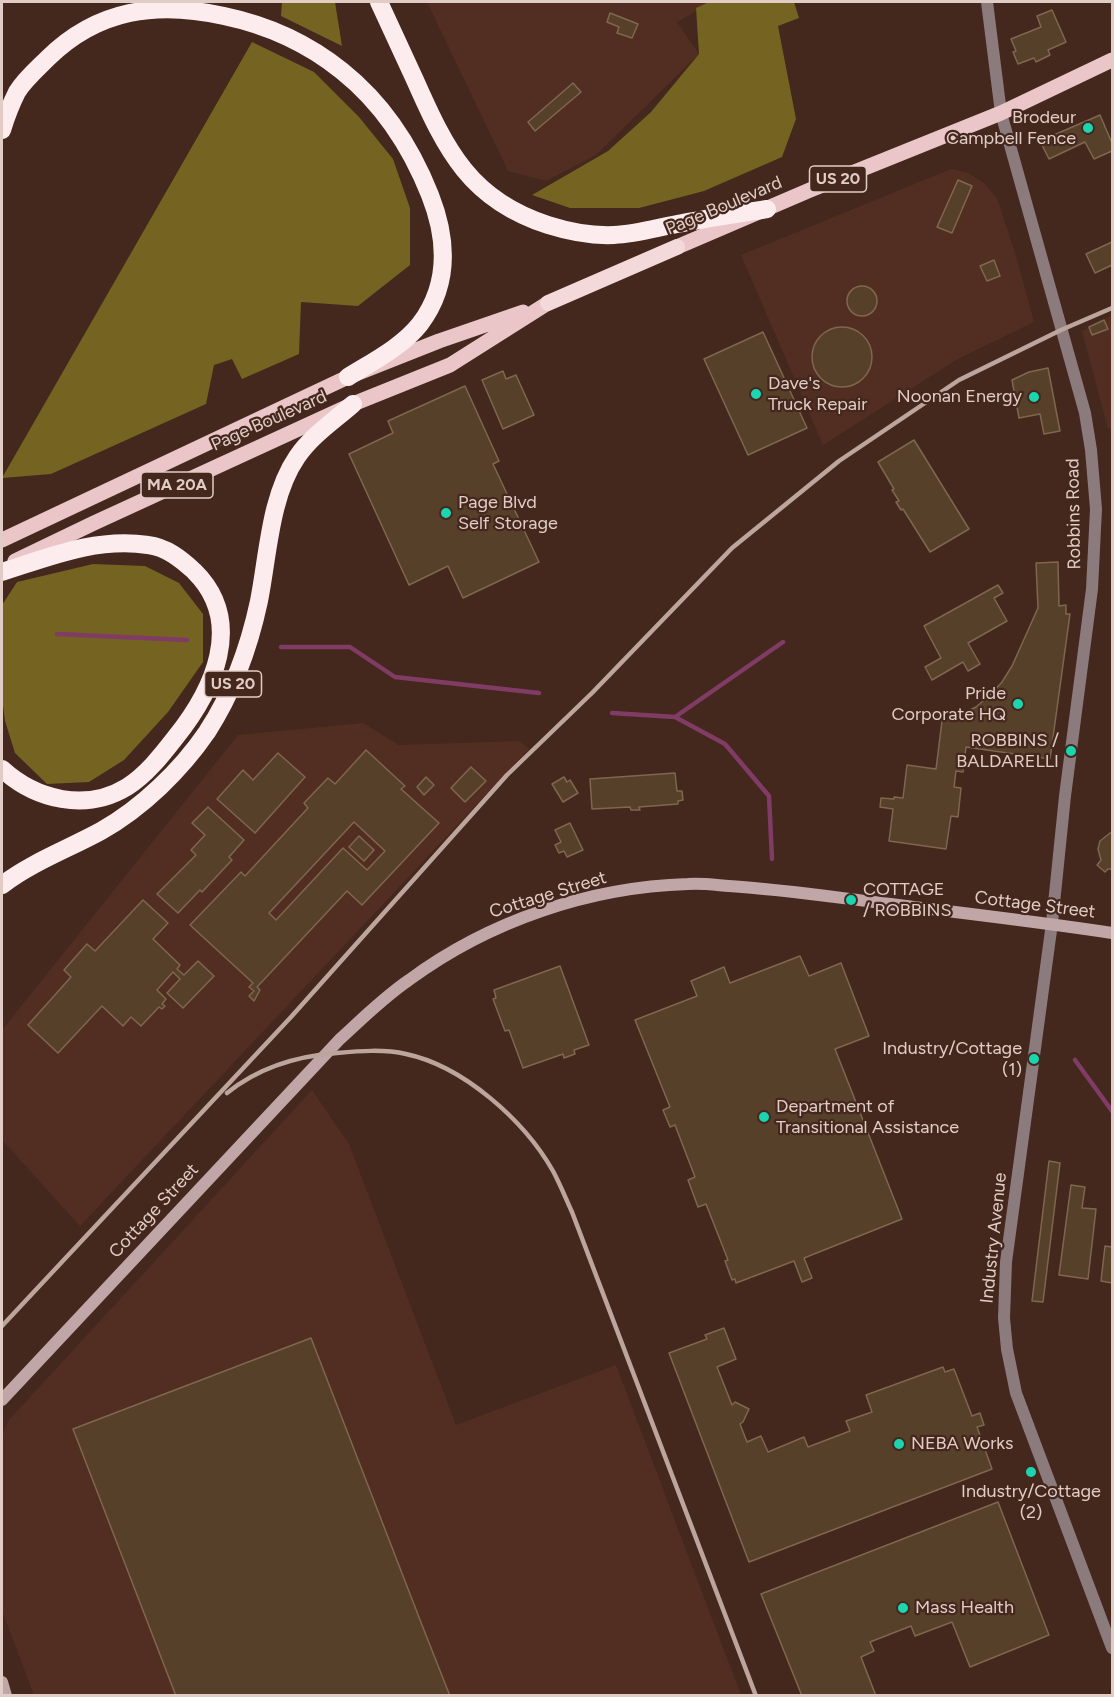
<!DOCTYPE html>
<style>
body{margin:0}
#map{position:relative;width:1114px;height:1697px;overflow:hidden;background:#44271d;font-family:Figtree,sans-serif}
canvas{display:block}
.frame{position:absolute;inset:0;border:3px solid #e1cdc6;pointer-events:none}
</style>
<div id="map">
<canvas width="1114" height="1697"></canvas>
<div class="frame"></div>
</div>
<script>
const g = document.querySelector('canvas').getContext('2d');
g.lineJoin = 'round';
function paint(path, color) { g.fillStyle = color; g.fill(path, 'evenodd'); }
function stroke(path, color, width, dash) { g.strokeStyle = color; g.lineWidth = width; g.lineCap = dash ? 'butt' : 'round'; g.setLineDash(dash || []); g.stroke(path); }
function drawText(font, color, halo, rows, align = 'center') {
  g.font = font + ' Figtree,sans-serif'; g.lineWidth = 4.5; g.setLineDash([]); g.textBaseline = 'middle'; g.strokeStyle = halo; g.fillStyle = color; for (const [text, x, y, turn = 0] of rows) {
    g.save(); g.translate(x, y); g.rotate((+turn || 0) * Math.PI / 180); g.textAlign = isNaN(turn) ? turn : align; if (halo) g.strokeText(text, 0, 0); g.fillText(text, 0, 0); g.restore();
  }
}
const built = new Path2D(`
 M427 2H713L677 22 699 54 596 155 546 181 508 171Z
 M951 169 968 173 984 183 997 198 1017 259 1034 322 956 360 823 445 741 255Z
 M1112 315V428L1108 429 1082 331Z
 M363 723 399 745 520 741 529 749 80 1226 2 1140V1030L238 735Z
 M312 1090 349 1144 456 1425 616 1365 741 1695H34L2 1611V1435L8 1421Z`);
const forest = new Path2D(`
 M282 2H335L342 46 281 16Z
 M709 2H794L799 18 778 26 796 119 782 157 704 191 639 208H570L532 195 608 151 651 112 699 54 696 8Z
 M252 42 314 72 359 117 393 159 410 208V265L358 306 301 302 299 354 242 379 232 359 214 365 206 404 51 474 2 478Z
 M93 564 145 566 179 583 203 614V662L168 712 124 760 89 782 47 784 15 753 5 721 2 697V605L17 582Z`);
const stream = new Path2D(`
 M57 634 187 640
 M281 647H350L395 677 539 693
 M612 713 675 717 725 744 769 796 772 859
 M675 717 783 642
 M1075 1060 1112 1111`);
const building = new Path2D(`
 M1052 10 1066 42 1048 50 1050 55 1036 62 1034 58 1018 64 1013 52 1016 51 1011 39 1041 27 1037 16Z
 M610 13 638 24 632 38 617 33 619 27 607 22Z
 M573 83 581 92 535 131 528 122Z
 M1100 115 1112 143V151L1094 159 1085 142 1049 159 1040 141Z
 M958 180 972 186 952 233 937 227Z
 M1112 242V265L1095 273 1086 254Z
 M994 260 1000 276 987 281 980 266Z
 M847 301a15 15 0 1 1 30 0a15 15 0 1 1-30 0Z
 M1104 320 1108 329 1092 335 1089 327Z
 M812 357a30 30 0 1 1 60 0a30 30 0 1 1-60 0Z
 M763 332 807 428 748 455 704 359Z
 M1048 368 1060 431 1044 434 1040 414 1019 418 1012 380 1029 372Z
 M503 371 506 379 516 375 534 415 503 429 482 380Z
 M465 386 499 461 493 464 539 562 463 598 448 566 409 585 349 454 393 433 388 421Z
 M914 440 969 529 930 552 903 509 901 510 896 502 899 501 892 490 894 489 878 462Z
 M1058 562 1059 606 1066 605V614H1070L1050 759 966 747 963 772 956 771 954 787 961 788 958 817 951 816 946 849 889 841 893 809 880 807 881 798 894 799V797L903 798 907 765 936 769 942 721 960 715 976 707 990 695 1002 682 1012 666 1038 608 1036 563Z
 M998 585 1003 593 994 598 1007 621 968 643 980 664 968 671 963 662 932 680 925 667 941 658 924 626Z
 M366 750 405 786 401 789 439 823 362 905 347 891 257 987 260 990 254 1001 249 996 254 991 249 987 253 983 190 925 241 872 245 876 308 808 304 803 328 778 335 784ZM354 822 385 851 367 870 343 848 276 920 269 913Z
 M278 753 305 777 255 833 217 799 243 770 253 780Z
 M471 767 486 781 465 802 451 788Z
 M675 773 677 791H682L683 800 678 801V804L639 807 640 810H631L630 807 592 809 590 779Z
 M426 777 434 785 424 795 417 787Z
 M564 777 567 782 570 780 578 793 563 802 552 784Z
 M208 807 244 840 229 857 232 860 202 892 200 890 178 913 157 894 196 855 191 850 205 835 192 823Z
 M570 823 583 850 567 857 564 851 559 853 555 845 561 842 555 830Z
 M1110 833H1112V869H1108L1105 872 1097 865 1101 860 1098 849 1100 841Z
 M359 836 374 850 364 861 349 847Z
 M143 900 168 923 153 939 180 965 177 969 184 975 198 961 214 976 183 1008 167 993 180 979 173 972 157 990 166 999 162 1004 165 1006 162 1009 159 1007 141 1026 131 1017 123 1026 102 1006 58 1053 28 1025 71 977 64 970 87 944 95 951Z
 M800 956 809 976 841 963 869 1036 835 1049 902 1219 804 1258 812 1278 802 1282 794 1261 736 1283 735 1279 732 1280 725 1261 728 1260 706 1204 698 1207 688 1180 695 1177 675 1125 670 1127 663 1110 670 1107 635 1020 697 996 691 981 724 967 730 983Z
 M560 966 589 1045 574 1050 575 1054 564 1058 563 1054 523 1068 509 1030 505 1031 493 999 496 998 494 990Z
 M1049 1161 1060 1163 1043 1302 1032 1301Z
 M1071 1185 1085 1187 1082 1208 1096 1209 1088 1279 1059 1275Z
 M1105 1246 1112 1247V1283L1101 1281Z
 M724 1328 736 1359 717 1367 732 1405 735 1402 749 1409 743 1422 740 1424 747 1442 761 1436 768 1452 804 1437 808 1447 850 1431 846 1421 872 1412 866 1395 943 1367 945 1372 954 1369 972 1416 980 1413 984 1425 977 1427 992 1469 749 1562 669 1353 707 1339 705 1335Z
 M311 1338 422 1625 450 1696H176L73 1429Z
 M998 1502 1049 1635 970 1667 952 1622 915 1636 911 1626 870 1642 874 1651 861 1657 876 1696H802L761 1594Z`);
const tertiary = new Path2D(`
 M987 2 1001 113 1085 413 1091 450 1096 509 1092 589 1065 796 1052 923 1006 1262 1004 1318 1007 1349 1016 1393 1112 1648`);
const secondary = new Path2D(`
 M2 1400 340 1039C362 1019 384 997 409 980 489 921 589 887 688 884 702 883 716 885 729 886 777 889 826 896 874 902 953 912 1033 921 1112 933
 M2 1682 6 1696`);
const primary = new Path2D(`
 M677 247 810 190 1001 113 1112 60
 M2 540 348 377 439 341 523 312
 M15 561 94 523 353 404 450 365 548 303`);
const trunk = new Path2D(`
 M548 303 677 247`);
const motorway = new Path2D(`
 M379 2C391 28 403 54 415 80 446 150 470 200 548 225 570 232 591 236 614 235 636 234 656 228 677 224 707 218 737 214 767 209
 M2 130C6 117 11 104 17 92 25 79 37 69 48 58 98 9 157 1 224 16 267 25 306 42 342 71 382 103 411 147 430 195 447 238 450 284 420 324 402 347 372 362 348 377
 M2 572C49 557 97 537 148 545 166 547 181 559 194 571 246 622 213 691 175 738 161 756 146 775 127 787 86 812 36 800 2 769
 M2 885C32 862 68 849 101 831 142 808 181 770 207 732 233 692 249 648 259 601 268 556 270 496 297 457 311 436 335 420 353 404`);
const rail = new Path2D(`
 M227 1093C258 1068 297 1056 337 1053 359 1051 384 1049 406 1054 463 1066 524 1120 553 1171 560 1184 566 1199 572 1212L756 1696
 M2 1326 291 1017 507 775 592 693 732 548 839 461 959 380 1061 330 1112 308`);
const markers = [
 [1088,128,6,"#1bd5b1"],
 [756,394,6,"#1bd5b1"],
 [1034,397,6,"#1bd5b1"],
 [446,513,6,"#1bd5b1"],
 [1018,704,6,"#1bd5b1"],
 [1071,751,6,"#1bd5b1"],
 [851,900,6,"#1bd5b1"],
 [1034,1059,6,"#1bd5b1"],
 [764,1117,6,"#1bd5b1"],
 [899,1444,6,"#1bd5b1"],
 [1031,1472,6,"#1bd5b1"],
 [903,1608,6,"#1bd5b1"]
];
const shields = [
 [838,179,57],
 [177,485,72],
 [233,684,57]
];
const shieldNames = [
 ["US 20",838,179],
 ["MA 20A",177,485],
 ["US 20",233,684]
];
const poiNames = [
 ["Brodeur",1076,118,"right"],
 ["Campbell Fence",1076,139,"right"],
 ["Dave's",768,384],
 ["Truck Repair",768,405],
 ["Noonan Energy",1022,397,"right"],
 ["Page Blvd",458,503],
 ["Self Storage",458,524],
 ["Pride",1006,694,"right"],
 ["Corporate HQ",1006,715,"right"],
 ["ROBBINS /",1059,741,"right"],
 ["BALDARELLI",1059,762,"right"],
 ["COTTAGE",863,890],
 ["/ ROBBINS",863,911],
 ["Industry/Cottage",1022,1049,"right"],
 ["(1)",1022,1070,"right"],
 ["Department of",776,1107],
 ["Transitional Assistance",776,1128],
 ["NEBA Works",911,1444],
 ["Industry/Cottage",1031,1492,"center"],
 ["(2)",1031,1513,"center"],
 ["Mass Health",915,1608]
];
const streetNames = [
 ["Page Boulevard",724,206,-23],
 ["Page Boulevard",269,421,-24],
 ["Robbins Road",1074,514,-91],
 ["Cottage Street",548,895,-17],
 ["Cottage Street",1035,905,7],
 ["Cottage Street",154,1211,-47],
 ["Industry Avenue",994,1238,-84]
];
paint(built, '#522e22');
paint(forest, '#756322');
stroke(stream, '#803c65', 4.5);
paint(building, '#564029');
stroke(building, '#7f674f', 1.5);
stroke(tertiary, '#8c7b7c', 12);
stroke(secondary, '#c1a6a8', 12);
stroke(primary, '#eac6c9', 15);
stroke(trunk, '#f4d9db', 16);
stroke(motorway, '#fdeced', 18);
stroke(rail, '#bba59d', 4.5);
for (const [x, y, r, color] of markers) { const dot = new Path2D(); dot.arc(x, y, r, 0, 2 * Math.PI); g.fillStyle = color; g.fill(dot); stroke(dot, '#44271d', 2); }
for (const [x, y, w] of shields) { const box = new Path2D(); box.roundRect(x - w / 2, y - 13, w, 26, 4.5); g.fillStyle = '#44271d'; g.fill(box); stroke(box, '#e1cdc6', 1.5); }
drawText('bold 16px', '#e1cdc6', null, shieldNames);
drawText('18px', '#e1cdc6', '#44271d', poiNames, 'left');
drawText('18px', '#e1cdc6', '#44271d', streetNames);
</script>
